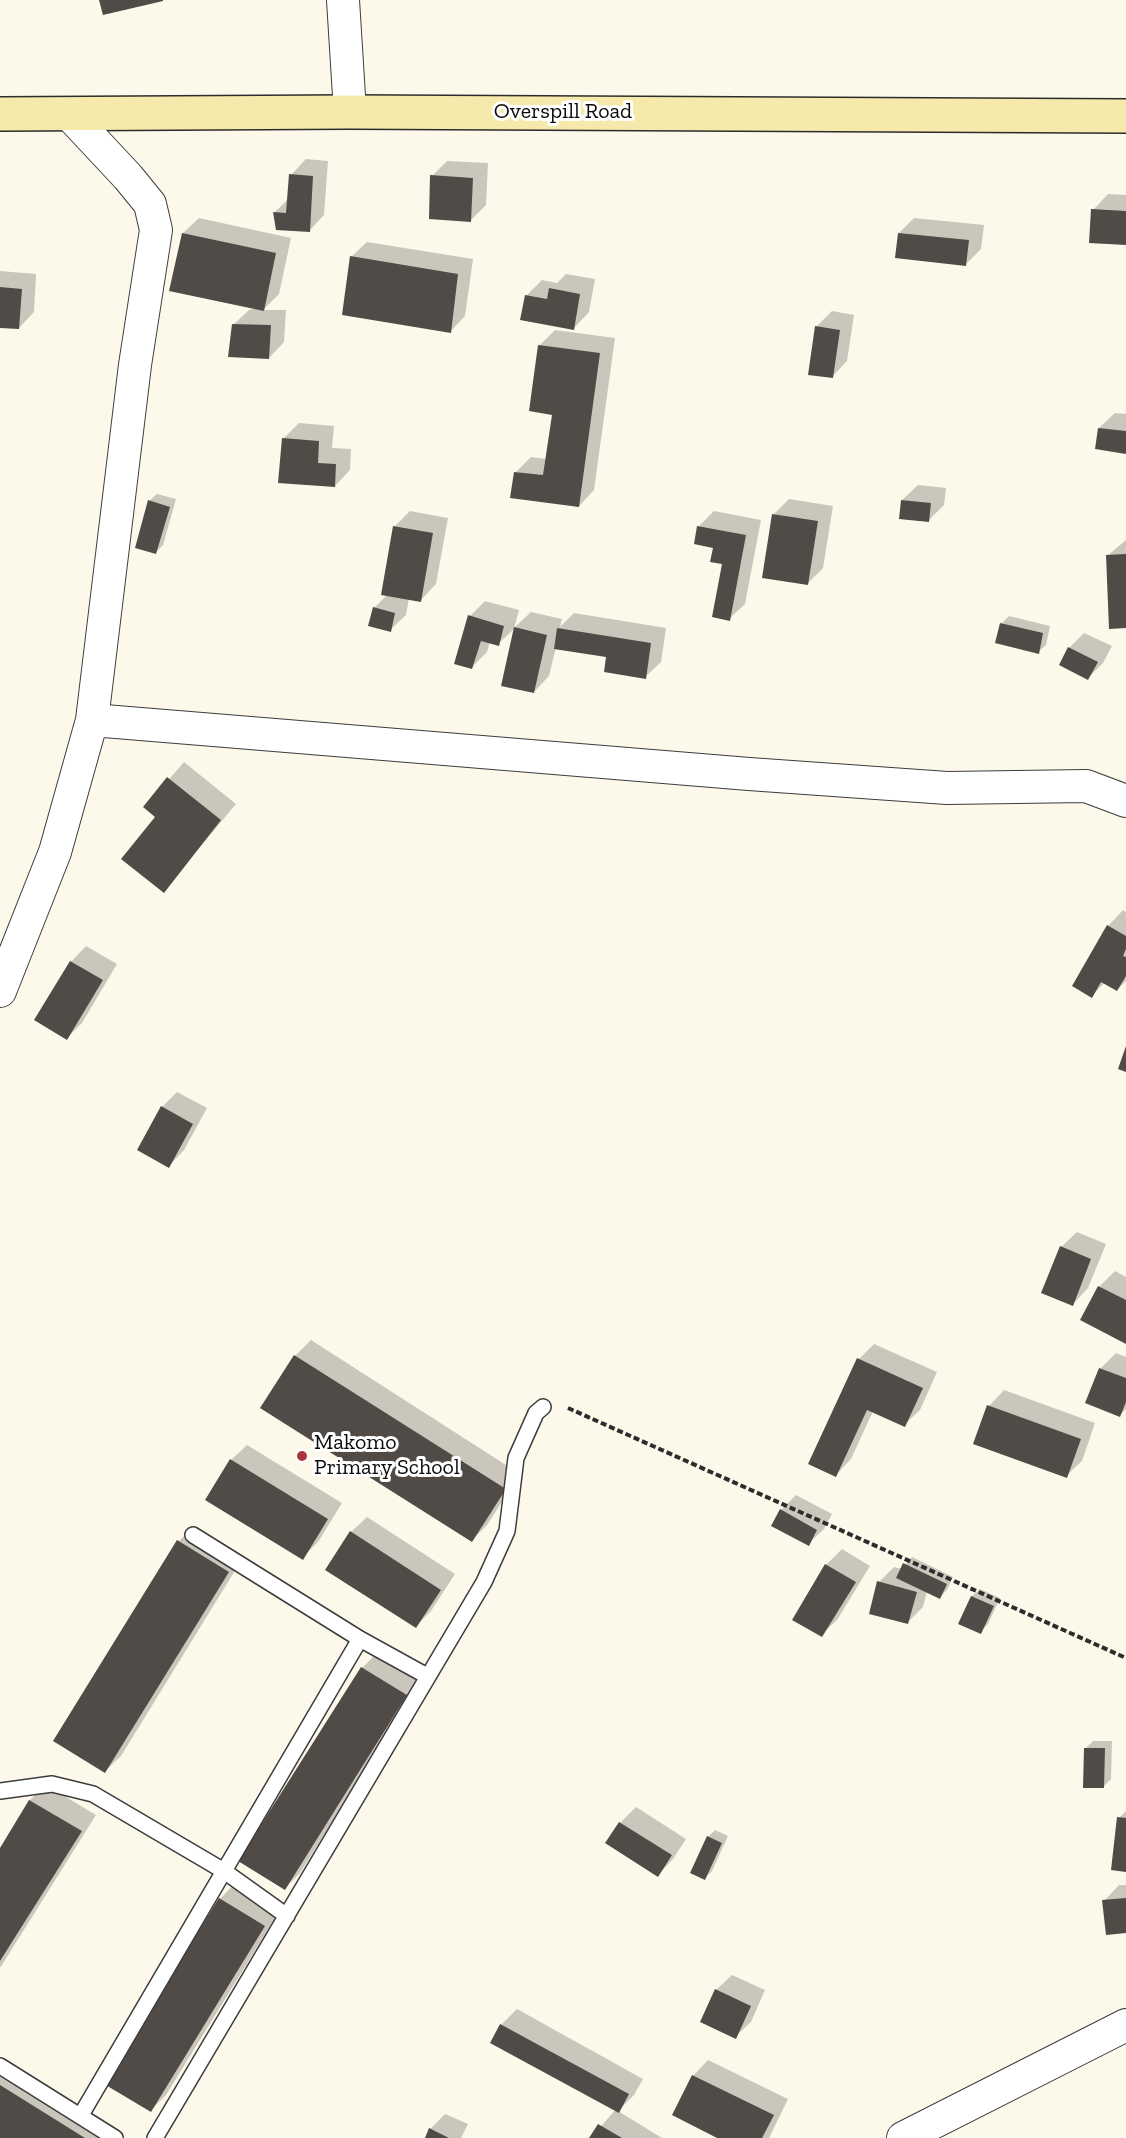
<!DOCTYPE html>
<style>
body{margin:0}
canvas{display:block;background:#fcf8ea}
</style>
<canvas width="1126" height="2138"></canvas>
<script>
const g = document.querySelector('canvas').getContext('2d');
g.lineJoin = 'round';
function paint(path, color) { g.fillStyle = color; g.fill(path, 'evenodd'); }
function stroke(path, color, width, dash) { g.strokeStyle = color; g.lineWidth = width; g.lineCap = dash ? 'butt' : 'round'; g.setLineDash(dash || []); g.stroke(path); }
function drawText(font, color, halo, rows, align = 'center') {
  g.font = font + ' "Zilla Slab",serif'; g.lineWidth = 6; g.setLineDash([]); g.textBaseline = 'middle'; g.strokeStyle = halo; g.fillStyle = color; for (const [text, x, y, turn = 0] of rows) {
    g.save(); g.translate(x, y); g.rotate((+turn || 0) * Math.PI / 180); g.textAlign = isNaN(turn) ? turn : align; if (halo) g.strokeText(text, 0, 0); g.fillText(text, 0, 0); g.restore();
  }
}
const shadow = new Path2D(`
 M306 159 328 161 324 215 309 231 275 212 289 198 291 175Z
 M447 161 488 163 486 205 470 221 432 176Z
 M1108 194 1126 195V244L1093 210Z
 M199 218 291 238 279 294 263 310H286L284 342 269 358 233 325 249 310 256 308 183 233Z
 M914 218 984 225 981 249 966 264 899 233Z
 M367 242 473 259 465 316 450 332 351 257Z
 M0 271 36 274 34 312 19 328 0 327Z
 M566 274 595 279 589 312 574 328 526 296 542 280 557 283Z
 M832 311 854 315 847 361 832 377 816 327Z
 M555 330 615 338 594 490 579 506 516 472 531 457 547 459 554 414 540 345Z
 M1115 413 1126 414V452L1099 428Z
 M299 423 334 426 332 448 351 449 350 470 335 486 283 439Z
 M918 485 946 488 944 505 929 520 902 500Z
 M157 494 176 499 163 545 156 552 149 501Z
 M789 499 833 506 823 568 808 583 774 514Z
 M410 511 448 518 436 584 421 600 409 598 406 615 390 630 374 608 388 594 395 526Z
 M714 511 761 520 745 604 729 619 724 563 715 547 699 526Z
 M1126 540V627L1107 556Z
 M485 601 519 610 514 629 498 644 490 642 487 652 472 667 470 616Z
 M531 612 562 619 560 627 574 613 666 628 661 662 645 677 608 656 556 647 549 676 534 692 515 627Z
 M1009 616 1050 626 1046 645 1038 652 1002 623Z
 M1084 633 1112 646 1103 663 1088 678 1069 648Z
 M184 762 236 804 163 891 157 817 145 807Z
 M1123 910 1126 912V981L1117 990 1105 982 1092 996 1074 986 1108 926Z
 M86 946 117 964 82 1023 67 1038 71 962Z
 M177 1092 207 1108 184 1150 169 1166 162 1107Z
 M1077 1232 1106 1244 1088 1288 1073 1304 1061 1247Z
 M1115 1271 1126 1277V1342L1082 1320 1099 1287Z
 M311 1340 520 1474 487 1525 472 1540 262 1407 295 1356Z
 M874 1344 937 1372 920 1410 904 1425 873 1411 851 1459 836 1475 859 1359Z
 M1116 1353 1126 1357V1409L1120 1415 1100 1369Z
 M1004 1390 1095 1423 1082 1461 1066 1476 989 1406Z
 M247 1445 342 1503 318 1542 302 1558 231 1460Z
 M796 1495 832 1514 824 1529 808 1544 781 1510Z
 M367 1517 455 1574 431 1611 416 1626 351 1532Z
 M194 1526 244 1556 121 1756 105 1771 179 1541Z
 M842 1549 870 1566 837 1620 821 1635 794 1619 826 1565Z
 M912 1557 953 1577 947 1590 940 1597 927 1591 923 1607 908 1622 879 1582 894 1567 902 1569Z
 M980 1589 1000 1598 988 1624 980 1632 972 1596Z
 M378 1652 422 1679 300 1873 285 1888 240 1861 362 1668Z
 M1093 1741H1112L1111 1779 1103 1787 1086 1748Z
 M46 1785 96 1815 0 1968V1851L30 1800Z
 M636 1807 686 1839 673 1859 658 1875 620 1823Z
 M1126 1811V1870L1119 1818Z
 M715 1830 728 1836 712 1871 705 1878 708 1837Z
 M235 1883 280 1910 166 2095 150 2111 220 1899Z
 M1119 1885H1126V1932L1104 1901Z
 M732 1975 765 1990 751 2022 735 2037 716 1990Z
 M517 2009 643 2079 634 2095 618 2111 662 2138H591L616 2109 501 2025Z
 M0 2060 124 2138H0Z
 M708 2060 788 2099 769 2138H721L693 2076Z
 M445 2114 468 2124 461 2138H427L430 2129Z`);
const building = new Path2D(`
 M99 0H163V1L103 15Z
 M289 174 313 176 310 232 276 230 273 212 286 213Z
 M430 175 473 178 471 222 429 219Z
 M1091 209 1126 211V245L1089 243Z
 M182 233 276 253 264 311 169 291Z
 M898 233 969 240 966 266 895 258Z
 M350 256 458 274 451 333 342 315Z
 M0 287 22 289 19 329 0 328Z
 M549 288 580 294 574 330 520 320 525 295 547 299Z
 M232 324 271 325 269 359 228 357Z
 M815 326 840 330 833 378 808 375Z
 M538 345 600 353 579 507 510 498 514 472 543 475 552 415 529 411Z
 M1098 428 1126 431V454L1095 449Z
 M282 438 319 441 318 463 336 464 335 487 278 483Z
 M148 500 170 507 156 554 135 548Z
 M901 500 931 503 929 522 899 519Z
 M772 514 818 521 808 585 762 578Z
 M393 526 433 533 421 602 381 595Z
 M697 526 746 535 730 621 712 617 722 564 710 562 713 548 694 544Z
 M1126 554V628L1109 629 1106 555Z
 M373 607 395 613 391 632 368 626Z
 M468 615 504 626 499 646 481 641 472 669 454 664Z
 M1000 623 1043 633 1039 654 995 643Z
 M514 627 547 635 534 693 501 686Z
 M557 628 651 643 646 679 604 672 606 657 554 649Z
 M1068 647 1098 662 1088 680 1059 665Z
 M167 777 221 820 164 893 121 859 155 817 143 807Z
 M1107 925 1126 936V949L1123 956 1126 957V976L1117 991 1101 982 1092 998 1072 986Z
 M70 961 103 980 67 1040 34 1020Z
 M1126 1046V1072L1118 1069Z
 M161 1106 193 1124 169 1168 137 1150Z
 M1060 1246 1091 1259 1073 1306 1041 1293Z
 M1098 1286 1126 1300V1344L1080 1320Z
 M294 1355 506 1489 472 1542 260 1408Z
 M857 1358 923 1388 905 1427 867 1410 836 1477 808 1464Z
 M1099 1368 1126 1378V1402L1120 1417 1085 1403Z
 M987 1405 1081 1439 1067 1478 973 1444Z
 M230 1459 328 1519 303 1560 205 1500Z
 M780 1509 817 1530 809 1546 771 1526Z
 M350 1531 441 1590 416 1628 325 1570Z
 M177 1540 229 1572 105 1773 53 1741Z
 M903 1563 947 1584 940 1599 896 1578Z
 M825 1564 856 1582 822 1637 792 1620Z
 M877 1581 917 1592 908 1624 869 1614Z
 M971 1596 994 1606 981 1634 958 1624Z
 M361 1667 407 1695 285 1890 238 1861Z
 M1084 1748H1105L1104 1788H1083Z
 M29 1800 82 1831 0 1961V1848Z
 M1117 1817 1126 1818V1872L1111 1870Z
 M619 1822 672 1855 658 1877 605 1843Z
 M707 1836 722 1843 705 1880 690 1873Z
 M219 1898 265 1926 151 2112 104 2084Z
 M1126 1898V1933L1106 1935 1102 1900Z
 M715 1989 751 2006 736 2039 700 2022Z
 M500 2024 629 2094 619 2113 490 2043Z
 M692 2075 774 2115 762 2138H717L672 2115Z
 M0 2085 85 2138H0Z
 M598 2124 622 2138H589Z
 M429 2128 449 2138H425Z`);
const path = new Path2D(`
 M568 1408 1126 1658`);
const lane = new Path2D(`
 M193 1535 360 1639 427 1676
 M0 1791 52 1784 93 1794 224 1871 287 1916
 M0 2066 115 2138
 M81 2115 360 1639
 M155 2138 484 1582 507 1531 516 1458 536 1413 543 1407`);
const street = new Path2D(`
 M343 0 350 112
 M92 720 749 774 947 788 1086 786 1126 801
 M0 991 55 852 92 720 135 365 156 230 150 204 128 177 70 115
 M903 2138 1126 2025`);
const secondary = new Path2D(`
 M0 114 350 112 1126 116`);
const markers = [
 [302,1456,6,"#a93440"]
];
const streetNames = [
 ["Overspill Road",563,112]
];
const poiNames = [
 ["Makomo",314,1443],
 ["Primary School",314,1468]
];
paint(shadow, '#0003');
paint(building, '#514b48');
stroke(lane, '#3d3d3d', 18);
stroke(street, '#3d3d3d', 34);
stroke(secondary, '#2c2c2c', 36);
stroke(path, '#2c2c2c', 4, [6, 3]);
stroke(lane, '#fff', 15);
stroke(street, '#fff', 32);
stroke(secondary, '#f5e9ac', 33);
for (const [x, y, r, color] of markers) { const dot = new Path2D(); dot.arc(x, y, r, 0, 2 * Math.PI); g.fillStyle = color; g.fill(dot); stroke(dot, '#fff', 2); }
drawText('22px', '#0a0a0a', '#fff', streetNames);
drawText('22px', '#0a0a0a', '#fff', poiNames, 'left');
</script>
